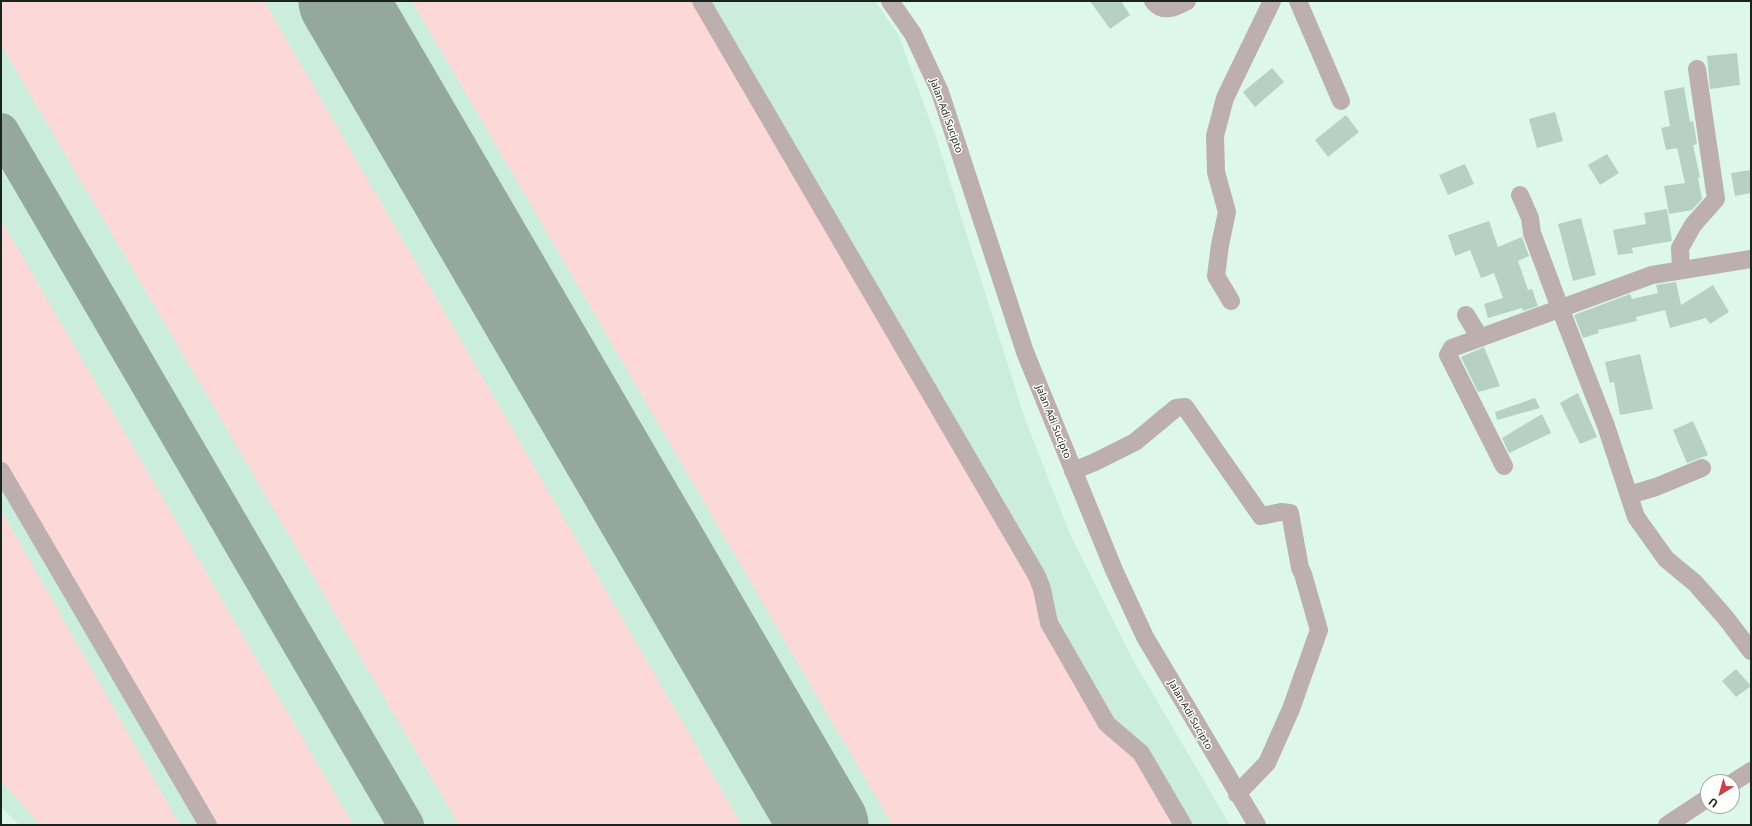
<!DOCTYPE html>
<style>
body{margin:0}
#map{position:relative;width:1752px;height:826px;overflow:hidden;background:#ddf8ea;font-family:"Noto Sans",sans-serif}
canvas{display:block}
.frame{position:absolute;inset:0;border:2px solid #1a241f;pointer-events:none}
.north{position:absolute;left:1700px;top:774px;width:40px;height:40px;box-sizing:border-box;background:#fefefe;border:1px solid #a3a7a5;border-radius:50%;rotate:217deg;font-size:11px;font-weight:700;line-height:16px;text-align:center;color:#1a241f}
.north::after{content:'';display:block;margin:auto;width:14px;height:18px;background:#ce3e47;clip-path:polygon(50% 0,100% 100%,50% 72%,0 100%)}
</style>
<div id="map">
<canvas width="1752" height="826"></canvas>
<div class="frame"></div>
<div class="north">U</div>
</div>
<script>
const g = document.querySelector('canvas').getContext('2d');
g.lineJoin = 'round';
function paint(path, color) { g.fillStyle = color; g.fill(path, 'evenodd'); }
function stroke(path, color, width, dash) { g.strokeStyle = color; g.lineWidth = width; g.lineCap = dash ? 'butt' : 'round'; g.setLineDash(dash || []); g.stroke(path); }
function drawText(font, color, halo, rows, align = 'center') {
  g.font = font + ' "Noto Sans",sans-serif'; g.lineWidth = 3; g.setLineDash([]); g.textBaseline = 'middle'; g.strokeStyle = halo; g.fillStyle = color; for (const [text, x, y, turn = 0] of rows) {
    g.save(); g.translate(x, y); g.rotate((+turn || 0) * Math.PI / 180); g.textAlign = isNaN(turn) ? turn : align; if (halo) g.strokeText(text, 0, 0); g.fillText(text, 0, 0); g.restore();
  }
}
const built = new Path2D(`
 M1 1H875L898 34 936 137 1024 416 1070 534 1133 660 1230 825H19L1 807Z`);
const green = new Path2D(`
 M1 1H264L742 825H459L1 45Z
 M412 1H692L1033 584 1134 753 1175 825H892Z
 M1 220 353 825H216L1 458Z
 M1 510 180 825H40L1 781Z`);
const taxiway = new Path2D(`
 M1 131 406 825`);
const runway = new Path2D(`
 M343 1 824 825`);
const building = new Path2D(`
 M1090 1H1121L1130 15 1110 29Z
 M1737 53 1740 85 1710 89 1707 56Z
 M1272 68 1284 82 1255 107 1243 92Z
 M1684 87 1690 122 1693 121 1695 131 1697 144 1693 145 1700 177 1698 178 1702 199 1692 210 1669 214 1664 186 1685 183 1677 148 1666 150 1661 128 1670 126 1664 91Z
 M1555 112 1563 141 1537 148 1529 119Z
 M1346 115 1359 132 1328 157 1315 140Z
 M1607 154 1619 173 1600 185 1588 165Z
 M1465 164 1474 184 1448 195 1439 175Z
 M1751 170V193L1735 196 1731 173Z
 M1667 209 1672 241 1632 248 1633 253 1618 255 1613 230 1646 224 1644 213Z
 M1581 218 1596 275 1573 281 1558 224Z
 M1489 221 1498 247 1522 237 1529 256 1518 261 1528 290 1532 289 1538 306 1523 311 1522 308 1488 318 1484 304 1503 298 1494 273 1481 278 1470 250 1455 256 1448 235Z
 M1676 282 1681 305 1713 285 1729 312 1710 324 1706 318 1670 328 1665 310 1636 317 1637 321 1598 330 1599 333 1583 338 1574 315 1630 294 1632 299 1658 293 1656 285Z
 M1484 347 1500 386 1478 392 1461 357Z
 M1640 354 1653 409 1620 415 1614 382 1610 383 1605 362Z
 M1578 393 1597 437 1580 444 1560 403Z
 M1535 398 1540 408 1497 420 1495 412Z
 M1542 414 1551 433 1509 453 1502 438Z
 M1693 421 1708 455 1687 463 1673 430Z
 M1736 669 1751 686 1736 697 1722 681Z`);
const minor = new Path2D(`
 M701 1 1037 576 1042 589 1049 623 1107 724 1141 753 1183 825
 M890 1 913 34 940 92 1025 352 1114 570 1145 637 1257 825
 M1153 1C1163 14 1176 7 1187 1
 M1298 1 1341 101
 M1520 195 1530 218 1532 233 1560 308 1606 426 1636 517 1666 559 1695 583 1725 617 1751 651
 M1681 270 1680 248 1693 225 1716 199 1697 69
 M1231 301 1216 276 1220 245 1227 212 1216 172 1215 136 1225 98 1272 1
 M1466 315 1480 338
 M1504 466 1448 355 1452 348 1652 275 1751 259
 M1 471 208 825
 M1073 471 1095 462 1135 442 1176 408 1185 407 1261 516 1281 512 1290 513 1300 568 1303 574 1319 630 1291 709 1267 763 1237 794
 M1629 495 1656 487 1702 468
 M1732 783 1751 771
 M1667 825 1708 798`);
const streetNames = [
 ["Jalan Adi Sucipto",946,116,70],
 ["Jalan Adi Sucipto",1053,422,68],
 ["Jalan Adi Sucipto",1190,715,60]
];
paint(built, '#cbeedc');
paint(green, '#fcd9d7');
stroke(taxiway, '#94a89e', 36);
stroke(runway, '#94a89e', 89);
paint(building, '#b6d0c3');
stroke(minor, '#bcafae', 18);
drawText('10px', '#1a241f', '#fefefe', streetNames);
</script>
